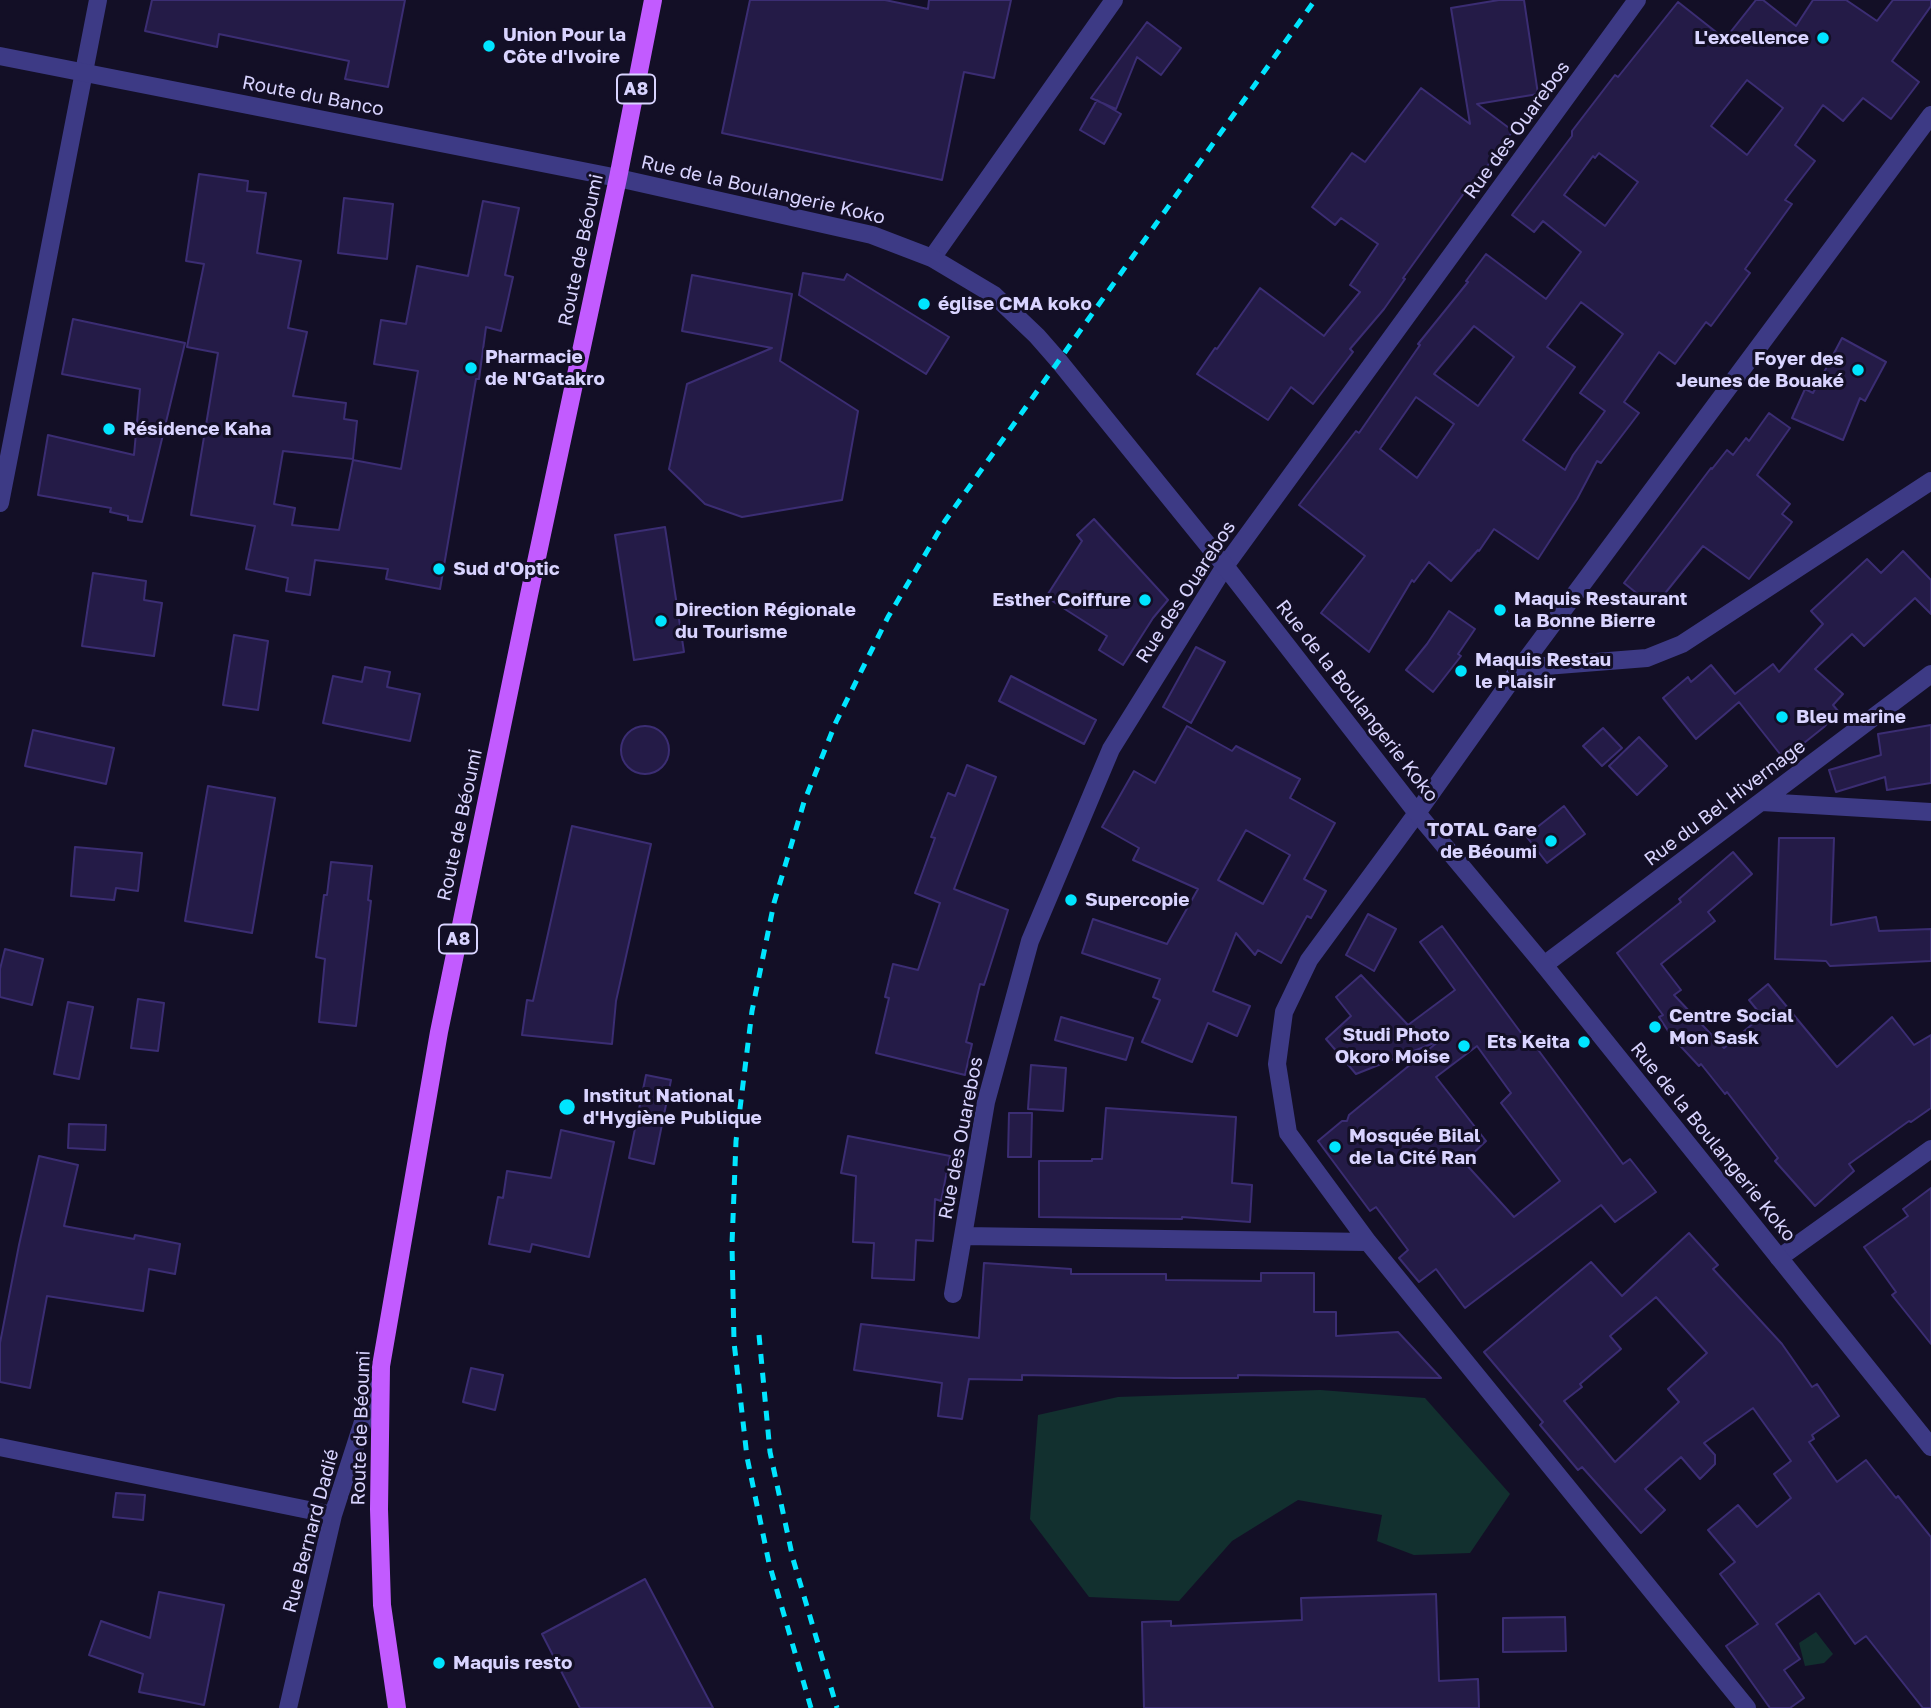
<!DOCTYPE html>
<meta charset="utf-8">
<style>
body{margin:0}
canvas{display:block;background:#130f26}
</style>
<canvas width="1931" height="1708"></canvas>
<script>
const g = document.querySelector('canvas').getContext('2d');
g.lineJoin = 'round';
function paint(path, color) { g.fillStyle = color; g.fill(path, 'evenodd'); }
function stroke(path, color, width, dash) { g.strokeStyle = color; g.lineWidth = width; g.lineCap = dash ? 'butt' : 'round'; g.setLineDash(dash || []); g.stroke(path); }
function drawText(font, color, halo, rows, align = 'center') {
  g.font = font + ' "Golos Text",sans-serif'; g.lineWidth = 6; g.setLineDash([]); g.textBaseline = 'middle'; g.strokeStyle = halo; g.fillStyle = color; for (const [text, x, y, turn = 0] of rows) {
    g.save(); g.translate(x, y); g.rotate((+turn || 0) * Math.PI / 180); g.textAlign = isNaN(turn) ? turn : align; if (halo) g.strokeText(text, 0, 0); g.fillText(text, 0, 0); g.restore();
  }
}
const green = new Path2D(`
 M1320 1390 1425 1398 1510 1494 1470 1553 1414 1555 1377 1541 1382 1515 1298 1500 1232 1541 1179 1601 1089 1597 1030 1519 1038 1415 1118 1397Z
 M1816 1632 1833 1654 1824 1663 1805 1666 1799 1643Z`);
const building = new Path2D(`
 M152 0H405L388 87 345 79 349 61 219 34 217 47 145 31Z
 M750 0H885L928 9 929 0H1011L994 78 964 72 942 180 722 133Z
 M1499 0H1524L1538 94 1477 104 1513 131 1474 184 1472 182 1403 278 1405 279 1384 309 1350 349 1353 352 1313 404 1291 387 1268 420 1197 374 1215 348 1217 349 1260 288 1324 336 1327 332 1360 292 1350 285 1378 244 1341 218 1335 225 1312 207 1352 153 1365 162 1421 88 1470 124 1451 8Z
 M1756 0H1763L1796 26 1813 0H1846L1877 21 1893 0H1931V6L1892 61 1919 82 1891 119 1863 98 1843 121 1823 105 1795 145 1815 161 1785 200 1792 204 1745 269 1750 273 1711 326 1706 322 1675 364 1659 352 1624 402 1639 413 1601 463 1597 461 1577 499 1538 559 1494 529 1479 551 1478 550 1451 581 1429 562 1414 582 1412 580 1369 652 1321 613 1365 556 1299 505 1356 431 1359 433 1420 345 1418 344 1468 282 1466 281 1486 254 1546 299 1581 252 1543 221 1534 232 1512 215 1572 136V131L1615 75 1618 77 1678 2 1725 39ZM1747 80 1783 108 1747 155 1711 126ZM1599 153 1638 182 1605 226 1564 195 1593 156 1595 158ZM1581 302 1623 334 1580 393 1605 411 1573 455 1565 470 1523 440 1575 367 1547 347ZM1474 326 1514 357 1478 406 1434 374ZM1416 397 1454 424 1417 478 1380 449Z
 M1147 22 1181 48 1161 75 1137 57 1116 109 1091 98Z
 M1097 100 1121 114 1104 144 1080 130Z
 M199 174 248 181 247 191 266 193 257 253 301 261 288 328 307 332 293 396 346 403 344 419 357 421 353 459 283 451 274 504 295 508 292 525 339 530 353 460 401 469 418 371 374 364 381 320 406 324 417 266 468 276 483 201 519 208 505 275 513 277 501 331 486 327 479 379H476L440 589 386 579 388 569 315 560 310 595 286 591 288 578 246 569 255 526 191 515 218 353 187 347 204 264 186 261Z
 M344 198 393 204 387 259 338 253Z
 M803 273 844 280 847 274 949 337 926 374 799 295Z
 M692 275 792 294 780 361 858 411 842 500 742 517 705 504 669 469 687 384 772 348 682 331Z
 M73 319 185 343 142 522 128 520V516L110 512 111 508 38 495 48 435 134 455 140 389 62 374Z
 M1842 338 1886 362 1865 401 1860 398 1843 440 1792 418 1805 389 1813 393Z
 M1769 413 1790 428 1757 475 1790 504 1782 514 1792 522 1749 579 1703 546 1654 607 1624 583 1711 468 1712 469 1727 450 1733 455 1746 438 1749 441Z
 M1094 519 1168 600 1153 618 1123 665 1099 650 1107 636 1046 597 1082 541 1077 535Z
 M665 527 684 652 634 660 615 535Z
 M1903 551 1931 580V614L1915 598 1864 646 1852 634 1815 669 1843 694 1833 705 1838 711 1824 727 1784 759 1739 702 1696 739 1663 698 1688 677 1691 682 1711 665 1735 694 1773 664 1779 672 1823 624 1811 611 1867 559 1881 573Z
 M93 573 146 581 144 600 162 603 154 656 82 646Z
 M1449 611 1475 629 1458 654 1461 656 1433 692 1406 670 1427 644Z
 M234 635 268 641 258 710 223 705Z
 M1196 647 1225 662 1191 723 1163 707Z
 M365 667 390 672 387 687 420 694 410 741 323 723 333 676 362 682Z
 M1011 676 1096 720 1084 744 999 701Z
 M1931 725V783L1887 790 1885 777 1836 792 1829 770 1881 755 1878 734Z
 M621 750a24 24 0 1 1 48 0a24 24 0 1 1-48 0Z
 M1187 726 1232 751 1236 746 1300 779 1290 798 1335 823 1304 879 1326 891 1311 918 1307 916 1281 963 1258 950 1255 955 1236 933 1213 991 1250 1006 1237 1036 1208 1023 1192 1062 1142 1042 1160 1000 1153 997 1160 979 1082 953 1093 919 1167 944 1198 889 1133 860 1139 848 1102 827 1134 771 1155 783ZM1246 830 1290 855 1263 904 1218 880Z
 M1603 728 1622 748 1602 766 1583 746Z
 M33 730 114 748 106 784 25 766Z
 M1639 737 1667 766 1637 795 1609 766Z
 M967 765 996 777 954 889 1008 910 984 985 980 984 966 1042 972 1044 965 1075 876 1053 889 998 885 997 893 964 918 970 940 903 915 893 935 838 931 837 948 793 955 796Z
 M208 786 275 798 252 933 185 921Z
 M1564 806 1585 834 1547 863 1526 836Z
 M572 826 651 844 616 1001 612 1044 522 1035 527 1000 533 1001Z
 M1779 838H1834L1831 925 1876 917 1879 931 1931 929V961L1830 966 1826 961 1775 959Z
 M75 847 142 853 138 891 116 888 114 900 71 896Z
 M1733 852 1752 874 1708 912 1715 921 1661 964 1681 990 1674 995 1724 1048 1762 1016 1749 1000 1768 984 1837 1067 1892 1017 1914 1045 1931 1035V1108L1911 1122 1909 1121 1849 1164 1854 1171 1815 1206 1775 1161 1778 1158 1727 1092 1725 1094 1701 1064 1699 1066 1672 1037 1659 1017 1663 1015 1617 953 1681 902 1679 899Z
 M331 862 372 866 368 900 371 901 356 1026 319 1022 325 959 316 957 324 895H327Z
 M1368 914 1396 929 1374 971 1346 955Z
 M1442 926 1527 1041 1530 1039 1623 1164 1630 1159 1656 1192 1615 1222 1601 1205 1465 1308 1436 1269 1419 1282 1399 1258 1408 1250 1376 1207 1370 1211 1318 1141 1342 1121H1347L1349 1115 1439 1041 1356 1074 1326 1039 1351 1016 1336 997 1361 975 1408 1025 1455 990 1420 942ZM1477 1046 1511 1093 1501 1103 1560 1181 1514 1217 1464 1162 1486 1141 1436 1077Z
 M5 949 43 959 32 1005 0 997V969Z
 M138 999 164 1003 158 1051 131 1048Z
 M68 1002 93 1007 79 1079 54 1074Z
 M1061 1017 1133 1038 1126 1060 1055 1040Z
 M1031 1065 1066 1068 1063 1111 1028 1109Z
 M646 1075 671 1080 654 1164 629 1158Z
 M1106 1108 1236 1117 1232 1183 1252 1185 1250 1222 1182 1217V1219L1039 1217V1161H1092V1159H1102Z
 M1009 1113H1032L1031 1157H1008Z
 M69 1124 106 1125 105 1150 68 1148Z
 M561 1130 614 1142 589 1257 532 1244 530 1252 489 1244 498 1197 503 1198 507 1171 551 1178Z
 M848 1136 950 1156 941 1201 935 1199 933 1241 916 1240 914 1280 872 1278 874 1243 853 1242 856 1176 841 1173Z
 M39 1156 78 1165 64 1226 134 1239 135 1235 180 1244 175 1274 149 1269 143 1311 47 1296 30 1388 0 1382V1343L19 1245Z
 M1931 1188V1344L1892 1295 1896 1292 1864 1247 1908 1216 1903 1209Z
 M1689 1233 1718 1265 1713 1269 1782 1344 1812 1387 1817 1384 1839 1416 1812 1435 1814 1439 1809 1442 1837 1482 1866 1460 1896 1498 1898 1496 1931 1537V1708H1923L1866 1636 1855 1644 1819 1593 1776 1624 1800 1659 1784 1670 1804 1698 1790 1708H1770L1726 1646 1758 1624 1720 1574 1735 1562 1708 1530 1738 1505 1757 1527 1791 1498 1774 1474 1791 1461 1753 1408 1704 1443 1715 1455V1464L1700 1479 1681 1457 1645 1489 1665 1510 1641 1533 1582 1467 1578 1470 1540 1425 1543 1422 1484 1352 1591 1262 1622 1296ZM1656 1297 1707 1353 1668 1389 1679 1402 1615 1462 1564 1401 1582 1387 1580 1384 1621 1349 1610 1336Z
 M984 1263 1071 1269V1274H1166V1280L1261 1281V1273H1314V1312H1336V1336L1398 1332 1441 1378 1238 1375V1378H1175L1022 1375V1380L969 1379 962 1419 938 1416 942 1383 854 1370 861 1324 979 1338Z
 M471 1368 503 1375 495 1410 463 1402Z
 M116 1493 145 1495 143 1520 113 1517Z
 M645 1579 713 1708H580L542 1634Z
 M159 1592 224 1605 204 1705 139 1692 143 1674 89 1655 101 1621 150 1638Z
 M1436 1594 1439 1681 1478 1679 1479 1708H1144L1142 1622 1171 1621V1626L1302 1620 1301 1598Z
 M1565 1617 1566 1651 1503 1652V1618Z`);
const minor = new Path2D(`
 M932 258 1114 0
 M0 503 98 0
 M1520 668 1647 658 1682 644 1931 481
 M1762 802 1931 812
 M1417 813 1309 960 1284 1012 1277 1064 1288 1133 1368 1242 1747 1708
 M1544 965 1931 674
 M964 1236 1368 1242
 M1779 1258 1931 1149
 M953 1294 986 1102 1030 941 1111 749 1225 566 1637 0
 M0 1447 333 1515
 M288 1708 333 1515 379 1372`);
const tertiary = new Path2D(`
 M0 56 618 178 872 235 932 258 994 295 1037 336 1058 360 1225 566 1417 813 1544 965 1931 1447
 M1417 813 1520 668 1931 115`);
const primary = new Path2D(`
 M397 1708 382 1605 379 1509 381 1366 439 1032 529 595 618 178 653 0`);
const rail = new Path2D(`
 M759 1335 770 1452 793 1559 837 1708
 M811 1708 769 1563 747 1457 734 1342 732 1244 736 1141 752 1011 774 903 804 802 836 722 888 617 945 521 1315 0`);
const markers = [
 [1823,38,7,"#00e5ff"],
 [489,46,7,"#00e5ff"],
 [924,304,7,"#00e5ff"],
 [471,368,7,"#00e5ff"],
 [1858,370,7,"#00e5ff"],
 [109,429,7,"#00e5ff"],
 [439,569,7,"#00e5ff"],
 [1145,600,7,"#00e5ff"],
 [1500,610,7,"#00e5ff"],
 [661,621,7,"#00e5ff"],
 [1461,671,7,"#00e5ff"],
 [1782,717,7,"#00e5ff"],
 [1551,841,7,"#00e5ff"],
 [1071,900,7,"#00e5ff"],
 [1655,1027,7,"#00e5ff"],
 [1584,1042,7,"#00e5ff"],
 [1464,1046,7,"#00e5ff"],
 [567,1107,9,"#00e5ff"],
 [1335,1147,7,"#00e5ff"],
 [439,1663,7,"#00e5ff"]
];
const shields = [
 [636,89,38],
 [458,939,38]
];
const shieldNames = [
 ["A8",636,89],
 ["A8",458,939]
];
const poiNames = [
 ["Union Pour la",503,35],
 ["Côte d'Ivoire",503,57],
 ["L'excellence",1809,38,"right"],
 ["église CMA koko",938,304],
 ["Pharmacie",485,357],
 ["de N'Gatakro",485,379],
 ["Foyer des",1844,359,"right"],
 ["Jeunes de Bouaké",1844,381,"right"],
 ["Résidence Kaha",123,429],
 ["Sud d'Optic",453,569],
 ["Maquis Restaurant",1514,599],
 ["la Bonne Bierre",1514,621],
 ["Esther Coiffure",1131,600,"right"],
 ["Direction Régionale",675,610],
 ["du Tourisme",675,632],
 ["Maquis Restau",1475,660],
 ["le Plaisir",1475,682],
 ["Bleu marine",1796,717],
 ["TOTAL Gare",1537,830,"right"],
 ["de Béoumi",1537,852,"right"],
 ["Supercopie",1085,900],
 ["Centre Social",1669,1016],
 ["Mon Sask",1669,1038],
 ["Studi Photo",1450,1035,"right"],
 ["Okoro Moise",1450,1057,"right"],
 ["Ets Keita",1570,1042,"right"],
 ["Institut National",583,1096],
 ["d'Hygiène Publique",583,1118],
 ["Mosquée Bilal",1349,1136],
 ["de la Cité Ran",1349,1158],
 ["Maquis resto",453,1663]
];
const streetNames = [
 ["Route du Banco",313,96,11],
 ["Rue des Ouarebos",1517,130,-54],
 ["Rue de la Boulangerie Koko",763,190,13],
 ["Route de Béoumi",581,250,-78],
 ["Rue des Ouarebos",1186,592,-57],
 ["Rue de la Boulangerie Koko",1357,701,52],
 ["Rue du Bel Hivernage",1725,803,-37],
 ["Route de Béoumi",460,825,-78],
 ["Rue des Ouarebos",961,1138,-79],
 ["Rue de la Boulangerie Koko",1713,1142,51],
 ["Route de Béoumi",361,1428,-88],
 ["Rue Bernard Dadié",311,1531,-75]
];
paint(green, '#12302f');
paint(building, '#241b47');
stroke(building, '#3b2d73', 2);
stroke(minor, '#3d3a85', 18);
stroke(tertiary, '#3d3a85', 18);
stroke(primary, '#c25bff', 18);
stroke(rail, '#00e5ff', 5, [10, 9]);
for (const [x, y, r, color] of markers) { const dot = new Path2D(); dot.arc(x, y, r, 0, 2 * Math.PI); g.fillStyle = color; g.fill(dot); stroke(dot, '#130f26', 2.5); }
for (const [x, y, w] of shields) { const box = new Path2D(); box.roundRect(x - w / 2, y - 14.5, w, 29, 5); g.fillStyle = '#130f26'; g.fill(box); stroke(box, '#d9d4ff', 2); }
drawText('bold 18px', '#d9d4ff', null, shieldNames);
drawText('bold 19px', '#d9d4ff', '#130f26', poiNames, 'left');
drawText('19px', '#d9d4ff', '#130f26', streetNames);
</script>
